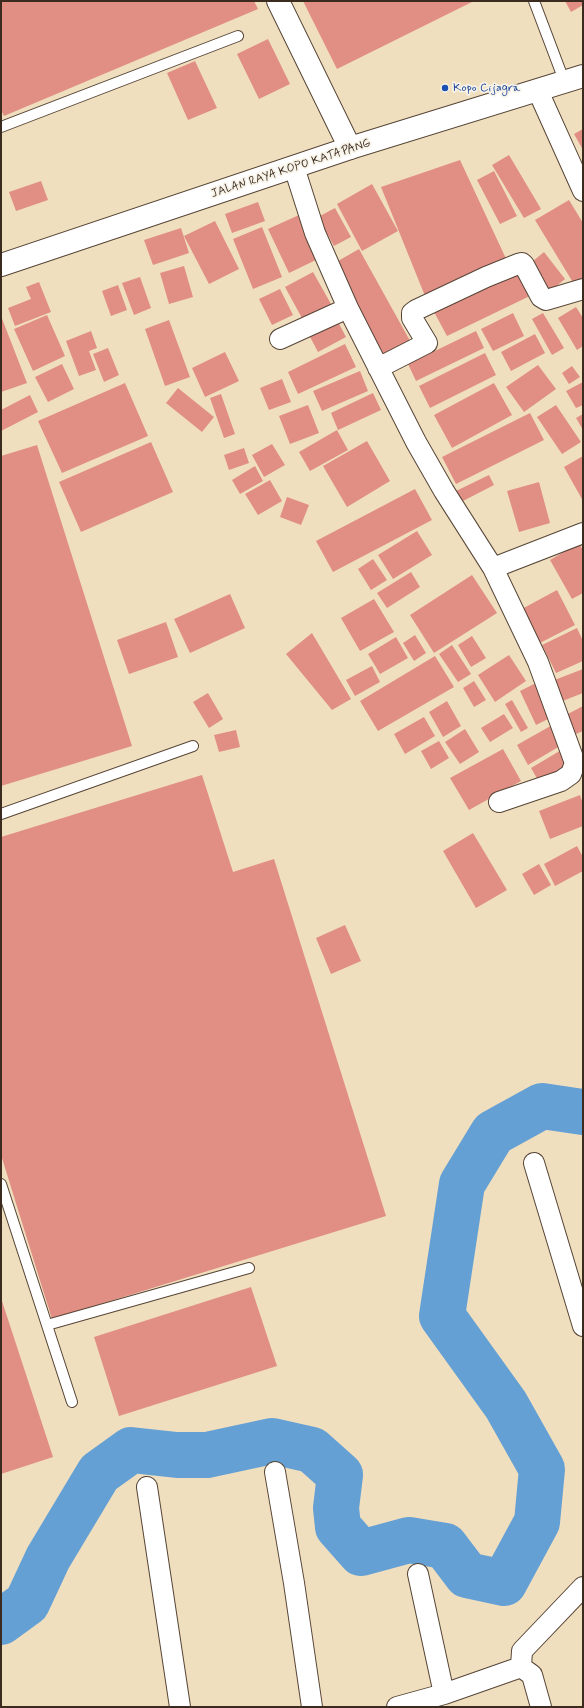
<!DOCTYPE html>
<style>
body{margin:0}
#map{position:relative;width:584px;height:1708px;overflow:hidden;background:#f0dfbf;font-family:Mynerve,sans-serif}
canvas{display:block}
.frame{position:absolute;inset:0;border:2px solid #3b2a1e;pointer-events:none}
</style>
<div id="map">
<canvas width="584" height="1708"></canvas>
<div class="frame"></div>
</div>
<script>
const g = document.querySelector('canvas').getContext('2d');
g.lineJoin = 'round';
function stroke(path, color, width, dash) { g.strokeStyle = color; g.lineWidth = width; g.lineCap = dash ? 'butt' : 'round'; g.setLineDash(dash || []); g.stroke(path); }
function paint(path, color) { g.fillStyle = color; g.fill(path, 'evenodd'); }
function drawText(font, color, halo, rows, align = 'center') {
  g.font = font + ' Mynerve,sans-serif'; g.lineWidth = 3.5; g.setLineDash([]); g.textBaseline = 'middle'; g.strokeStyle = halo; g.fillStyle = color; for (const [text, x, y, turn = 0] of rows) {
    g.save(); g.translate(x, y); g.rotate((+turn || 0) * Math.PI / 180); g.textAlign = isNaN(turn) ? turn : align; if (halo) g.strokeText(text, 0, 0); g.fillText(text, 0, 0); g.restore();
  }
}
const river = new Path2D(`
 M1 1622 27 1603 48 1558 99 1473 131 1450 177 1455H207L272 1441 312 1450 340 1475 336 1508 338 1527 361 1553 409 1540 445 1546 467 1575 504 1583 537 1522 542 1469 506 1405 442 1316 462 1184 493 1133 542 1106 583 1112`);
const building = new Path2D(`
 M1 1H254L258 9 4 116 1 110Z
 M303 1H474L337 69Z
 M565 1H583V5L571 12Z
 M268 39 290 84 259 99 237 54Z
 M195 61 217 108 188 120 167 73Z
 M583 129V150L574 134Z
 M509 155 541 209 524 218 492 165Z
 M460 160 509 265 425 296 381 187Z
 M494 171 517 216 500 224 477 180Z
 M41 181 48 200 16 211 9 192Z
 M372 184 398 231 362 251 337 204Z
 M569 200 583 223V285L577 289 535 220Z
 M258 202 265 221 232 233 225 214Z
 M335 208 351 237 334 246 318 217Z
 M299 215 320 258 289 273 268 229Z
 M215 221 239 269 209 284 184 236Z
 M262 227 282 277 253 289 233 239Z
 M181 228 189 253 153 265 144 240Z
 M359 249 414 348 386 363 331 265Z
 M544 252 565 279 548 293 527 266Z
 M184 266 193 297 169 304 160 273Z
 M521 268 534 294 447 336 433 310Z
 M313 272 331 304 303 320 285 287Z
 M140 277 151 308 134 315 122 283Z
 M39 282 51 312 15 326 8 308 31 299 26 287Z
 M118 285 127 310 111 316 102 291Z
 M280 289 293 315 272 325 259 299Z
 M576 307 583 318V346L577 350 558 318Z
 M513 313 524 336 493 351 481 329Z
 M543 313 564 348 552 355 532 319Z
 M47 315 65 356 33 371 14 329Z
 M1 316 27 383 1 392Z
 M336 318 346 337 318 352 308 333Z
 M169 320 190 377 165 386 145 329Z
 M91 331 97 348 89 351 96 370 79 376 66 341Z
 M476 331 484 348 416 381 408 364Z
 M535 334 545 353 511 371 501 352Z
 M345 344 356 367 298 394 288 372Z
 M108 348 119 375 104 382 93 354Z
 M225 352 239 381 205 397 192 368Z
 M485 353 496 375 430 408 419 386Z
 M62 364 74 389 48 402 35 377Z
 M538 365 556 389 524 412 506 387Z
 M572 366 580 377 569 384 562 373Z
 M360 371 368 391 322 411 313 391Z
 M282 379 291 402 269 410 260 388Z
 M583 382V405L576 408 566 391Z
 M125 383 148 436 62 473 38 421Z
 M494 383 512 415 452 448 434 415Z
 M178 388 214 417 202 432 166 403Z
 M373 393 381 410 338 430 331 413Z
 M221 394 235 434 224 438 210 398Z
 M30 395 38 412 1 431V410Z
 M308 405 319 433 290 444 279 416Z
 M556 405 581 442 562 454 537 417Z
 M530 413 544 440 456 484 442 457Z
 M583 414V430L576 418Z
 M337 430 348 450 310 471 299 452Z
 M367 441 390 481 347 507 323 466Z
 M151 442 173 492 81 532 59 482Z
 M272 444 285 465 264 477 252 455Z
 M37 445 132 746 1 786V456Z
 M244 448 249 463 229 470 224 455Z
 M583 456V501L564 467Z
 M255 466 263 481 240 494 232 480Z
 M489 475 494 485 461 502 456 491Z
 M270 480 282 501 258 515 245 494Z
 M539 482 550 523 519 532 507 491Z
 M415 489 432 520 333 572 316 541Z
 M287 497 309 505 301 525 280 517Z
 M417 531 432 555 393 579 378 555Z
 M579 543 583 550V593L572 599 550 560Z
 M373 559 387 580 371 590 358 569Z
 M411 572 420 587 387 608 377 593Z
 M472 575 497 613 434 653 410 615Z
 M557 590 575 625 538 644 520 610Z
 M230 594 245 628 190 653 174 619Z
 M374 599 394 632 360 651 341 618Z
 M166 622 178 657 129 674 117 640Z
 M577 628 583 641V661L556 673 542 645Z
 M312 633 351 699 332 710 286 654Z
 M415 635 426 653 414 661 403 643Z
 M472 636 486 658 471 667 458 645Z
 M396 637 408 658 380 674 368 654Z
 M452 645 471 674 458 682 439 654Z
 M509 655 526 681 495 702 478 675Z
 M435 656 454 687 378 731 360 701Z
 M372 666 380 682 355 696 346 680Z
 M583 669V693L560 702 552 681Z
 M474 681 486 700 474 707 463 688Z
 M536 683 552 717 536 725 520 691Z
 M208 693 223 719 209 728 193 702Z
 M512 700 528 728 521 732 505 704Z
 M447 701 461 726 443 737 429 712Z
 M583 706V731L576 734 566 715Z
 M504 714 513 728 490 742 481 728Z
 M424 717 435 736 405 754 394 734Z
 M554 724 565 743 528 765 517 745Z
 M465 729 479 752 460 764 445 742Z
 M236 730 240 747 219 752 214 735Z
 M439 741 449 758 431 769 421 751Z
 M503 749 521 781 469 810 450 778Z
 M563 749 571 763 539 782 531 768Z
 M202 775 233 872 274 859 386 1216 52 1319 1 1155V837Z
 M580 795 583 804V826L550 839 539 811Z
 M473 833 507 890 476 908 443 851Z
 M577 846 583 857V871L555 886 544 864Z
 M539 864 551 885 534 895 522 874Z
 M345 925 361 961 331 974 316 938Z
 M251 1287 277 1366 119 1416 94 1337Z
 M1 1298 53 1457 1 1474Z`);
const lane = new Path2D(`
 M534 1 565 83
 M1 127 238 36
 M1 814 193 746
 M1 1184 72 1402
 M47 1325 249 1268`);
const street = new Path2D(`
 M538 91 583 191
 M294 167 315 233 348 308 416 442 444 491 493 568 538 662 575 763 571 774 561 781 499 802
 M280 339 348 308
 M378 368 427 343 412 318V313L416 310 486 277 518 264 522 263 524 265 541 297 546 300 583 289
 M493 568 583 533
 M534 1163 583 1326
 M275 1472 294 1583 312 1707
 M147 1487 180 1707
 M418 1574 444 1694
 M521 1667 532 1675 541 1707
 M397 1707 444 1694 521 1667 522 1651 583 1587`);
const secondary = new Path2D(`
 M278 1 350 148`);
const primary = new Path2D(`
 M1 265 350 148 583 76`);
const markers = [
 [445,88,4,"#1a4fb4"]
];
const transitNames = [
 ["Kopo Cijagra",453,88]
];
const streetNames = [
 ["JALAN RAYA KOPO KATAPANG",291,169,-18]
];
stroke(river, '#64a0d4', 46);
paint(building, '#e18e85');
stroke(lane, '#564536', 12);
stroke(street, '#564536', 22);
stroke(secondary, '#564536', 24);
stroke(primary, '#564536', 24);
stroke(lane, '#fff', 10);
stroke(street, '#fff', 20);
stroke(secondary, '#fff', 22);
stroke(primary, '#fff', 22);
for (const [x, y, r, color] of markers) { const dot = new Path2D(); dot.arc(x, y, r, 0, 2 * Math.PI); g.fillStyle = color; g.fill(dot); stroke(dot, '#f7f3e8', 1.5); }
drawText('12px', '#164399', '#f7f3e8', transitNames, 'left');
drawText('12px', '#3b2a1e', '#f7f3e8', streetNames);
</script>
